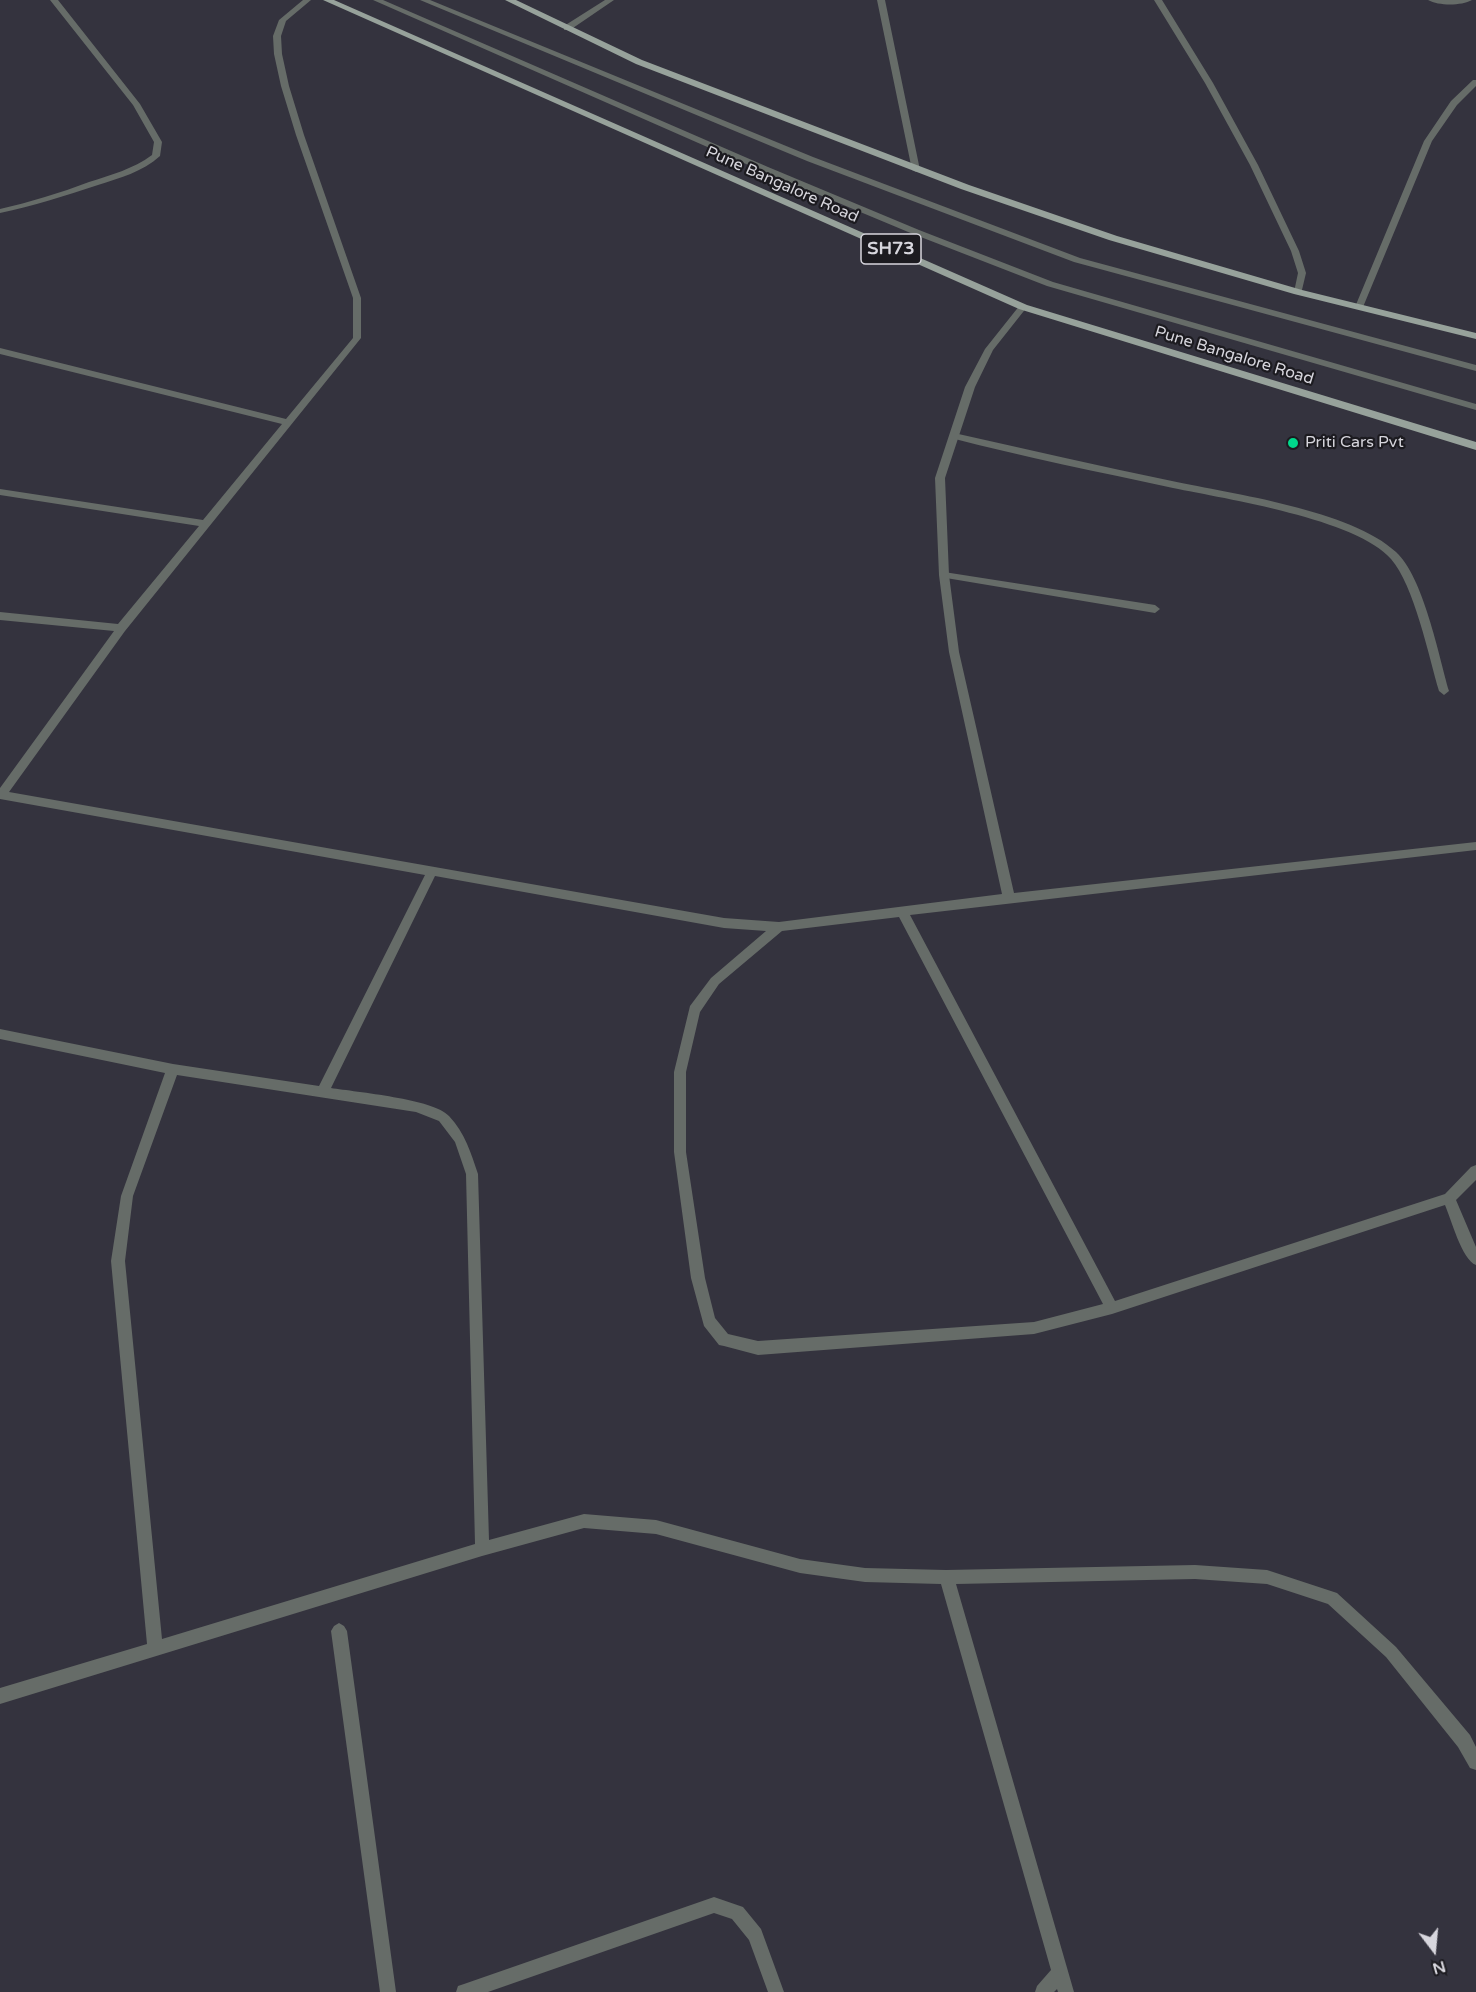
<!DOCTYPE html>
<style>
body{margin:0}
#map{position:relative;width:1476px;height:1992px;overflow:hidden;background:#34333e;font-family:"Varela Round",sans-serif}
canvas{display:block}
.north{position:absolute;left:1404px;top:1920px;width:60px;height:60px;-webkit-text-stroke:4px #1c1b20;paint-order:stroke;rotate:164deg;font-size:16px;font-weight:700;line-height:24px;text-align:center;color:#d7d6dd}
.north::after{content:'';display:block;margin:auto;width:21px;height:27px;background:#d7d6dd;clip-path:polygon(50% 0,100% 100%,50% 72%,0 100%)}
</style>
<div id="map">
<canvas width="1476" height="1992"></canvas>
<div class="north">N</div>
</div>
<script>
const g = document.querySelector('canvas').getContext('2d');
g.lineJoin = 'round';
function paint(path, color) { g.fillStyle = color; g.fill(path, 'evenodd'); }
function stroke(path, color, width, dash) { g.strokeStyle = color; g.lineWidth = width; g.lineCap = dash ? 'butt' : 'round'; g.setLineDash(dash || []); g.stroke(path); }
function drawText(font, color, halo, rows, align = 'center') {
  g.font = font + ' "Varela Round",sans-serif'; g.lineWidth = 4.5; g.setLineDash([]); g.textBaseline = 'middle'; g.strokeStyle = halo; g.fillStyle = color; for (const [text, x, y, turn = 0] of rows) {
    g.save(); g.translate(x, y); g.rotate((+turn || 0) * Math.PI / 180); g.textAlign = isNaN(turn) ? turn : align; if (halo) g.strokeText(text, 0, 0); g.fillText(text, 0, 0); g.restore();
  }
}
const service = new Path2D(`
 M50 0H58L140 104 162 142 160 156C143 172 119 178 98 185 65 196 33 206 0 213V209C30 202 60 193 89 182 111 175 133 169 152 155L154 142 133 105Z
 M373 0H383L768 167 919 230 1053 282 1476 404V410L1047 286 913 234 762 171Z
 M420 0H430L813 157 1080 258 1476 365V371L1074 262 807 161Z
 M954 433C1027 449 1099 466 1172 481 1233 494 1351 510 1396 552 1423 576 1439 656 1449 691L1444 695 1439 691C1429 657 1414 585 1391 559 1357 519 1226 499 1173 488 1099 472 1024 457 951 438L949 436Z
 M944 572 1155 605 1160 609 1155 613 940 577V573Z`);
const minor = new Path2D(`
 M303 0H311L286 21 281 36 282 54 289 86 304 135 361 298V338L125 631 9 792 724 918 779 922 1002 894 949 652 939 575 935 478 965 387 985 349 1020 305 1023 304 1027 307 993 350 975 387 945 478 949 575 959 652 1014 893 1476 842V850L910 915 1115 1301 1445 1194 1471 1167 1476 1165V1180L1456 1200 1476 1247V1265C1462 1260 1451 1219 1445 1205L1112 1314 1034 1334 758 1355 724 1346 719 1345 704 1326 691 1278 674 1152V1072L690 1006 711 978 766 931 724 928 435 876 331 1088C356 1092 434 1099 449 1116 465 1133 471 1153 478 1174L489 1540 584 1514 656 1520 800 1559 865 1568 946 1570 1195 1565 1267 1570 1337 1593 1396 1647 1470 1735 1476 1747V1770L1470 1768 1458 1747 1386 1657 1328 1604 1267 1584 1195 1579 956 1584 1074 1992H1058L1057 1989 1054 1992H1035L1037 1986 1051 1970 941 1584 865 1582 800 1573 656 1534 584 1528 482 1556 0 1704V1688L147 1644 111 1261 121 1196 165 1073 0 1039V1029L173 1064 319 1086 425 875 0 799V788L114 631 0 620V612L118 624 199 526 0 495V489L203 520 282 424 0 354V348L286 419 353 338V298L296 135 281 86 274 54 273 36 279 20ZM899 917 1103 1304 1034 1322 758 1341 728 1334 715 1318 705 1278 686 1152V1072L700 1012 719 984 782 931ZM177 1075 416 1112 439 1121 455 1142 466 1174 475 1544 162 1639 125 1261 133 1196Z
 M605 0H614L570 30H564V26Z
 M877 0H885L920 170 916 172 912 170Z
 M1154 0H1162L1213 83 1258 165 1299 251 1306 273 1301 294 1294 292 1298 273 1291 251 1250 165 1205 83Z
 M1428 0H1472C1461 6 1439 6 1428 0Z
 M1473 80H1476V86L1457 105 1432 141 1363 307 1356 309 1355 307 1424 141 1451 101Z
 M339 1623 344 1626 347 1631 396 1992H380L331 1631 334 1626Z
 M714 1897 743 1907 761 1929 784 1992H768L749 1940 732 1919 714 1913 488 1992H456L458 1986 464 1984Z`);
const primary = new Path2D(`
 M323 0H334L1027 305 1476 442V450L1019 309Z
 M505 0H516L642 60 969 185 1117 236 1302 290 1476 333V339L1294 294 1109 240 961 189 636 64Z`);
const markers = [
 [1293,443,6,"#00d98c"]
];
const farStreetnames = [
 ["Pune Bangalore Road",782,185,24],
 ["Pune Bangalore Road",1234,356,17]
];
const farPoinames = [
 ["Priti Cars Pvt",1305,443]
];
const shields = [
 [891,249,60]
];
const shieldNames = [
 ["SH73",891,249]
];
paint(service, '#666c68');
paint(minor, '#666c68');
paint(primary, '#97a29b');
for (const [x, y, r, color] of markers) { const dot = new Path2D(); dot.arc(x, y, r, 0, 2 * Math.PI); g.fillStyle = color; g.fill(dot); stroke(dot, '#1c1b20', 2); }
drawText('16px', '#d7d6dd', '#1c1b20', farStreetnames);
drawText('16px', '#d7d6dd', '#1c1b20', farPoinames, 'left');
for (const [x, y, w] of shields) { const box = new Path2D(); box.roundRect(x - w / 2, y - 15, w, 30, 4.5); g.fillStyle = '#1c1b20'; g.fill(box); stroke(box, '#d7d6dd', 1.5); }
drawText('bold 18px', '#d7d6dd', null, shieldNames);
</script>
